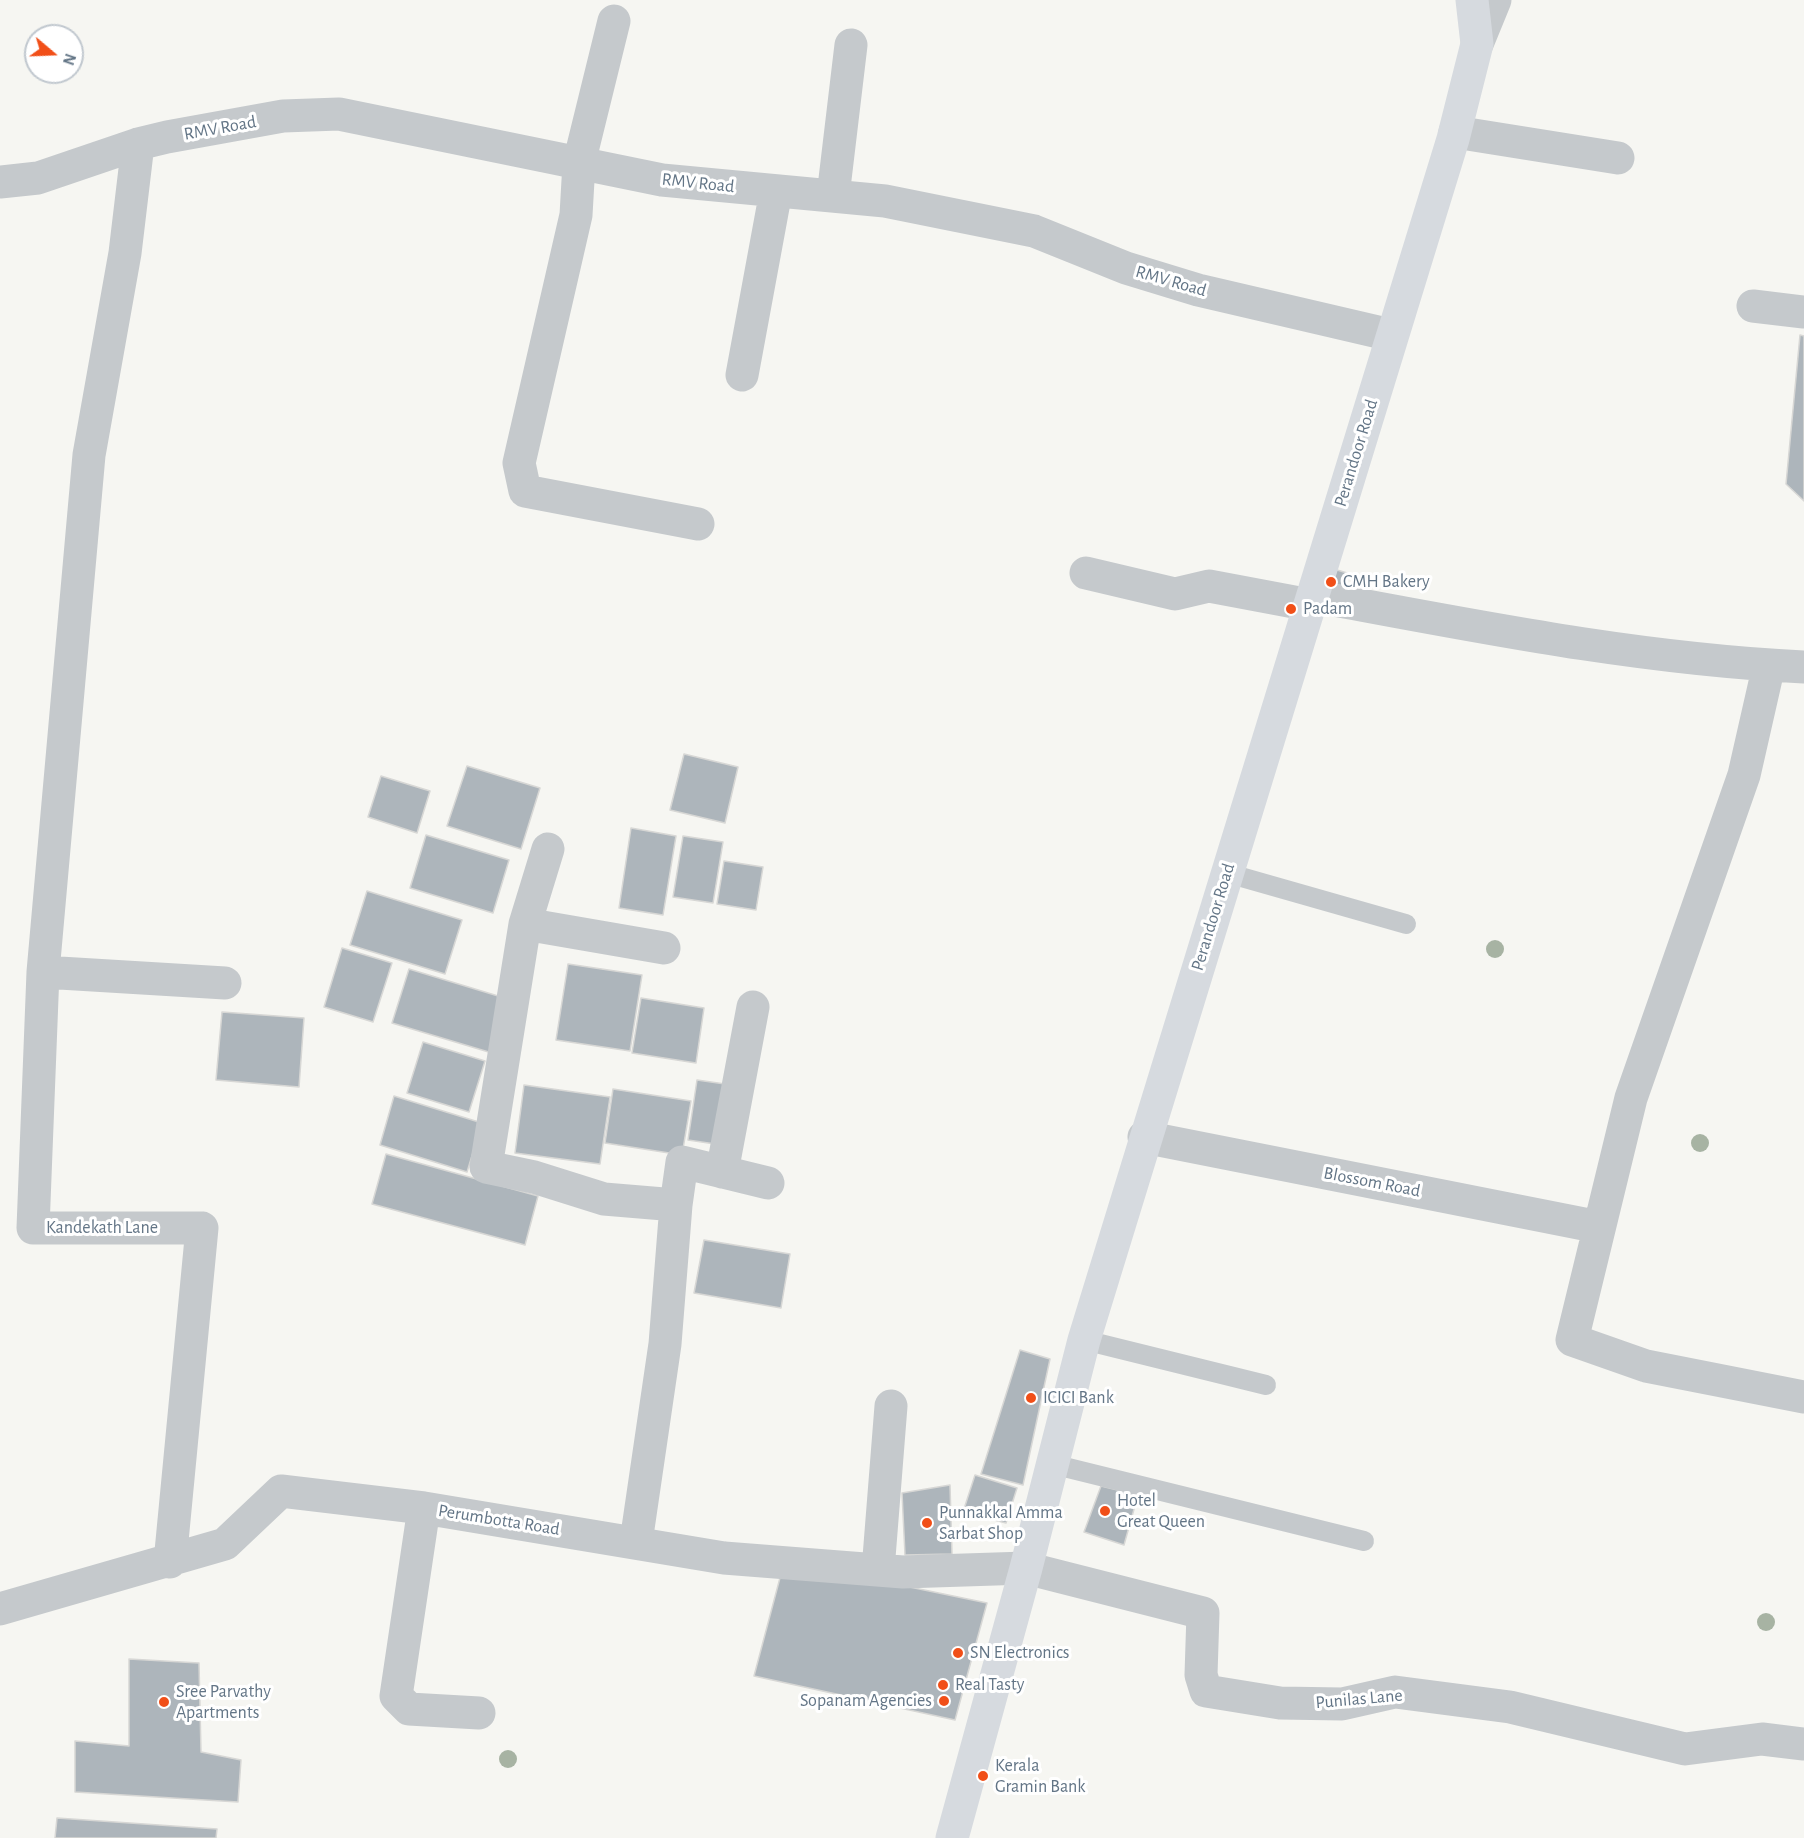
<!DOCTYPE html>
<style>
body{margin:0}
#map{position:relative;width:1804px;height:1838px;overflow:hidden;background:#f6f6f2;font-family:"Alegreya Sans",sans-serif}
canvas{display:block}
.north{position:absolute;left:24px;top:24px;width:60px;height:60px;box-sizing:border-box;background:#fff;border:2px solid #c1c8cf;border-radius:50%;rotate:109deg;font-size:16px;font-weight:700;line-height:24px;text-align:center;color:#637586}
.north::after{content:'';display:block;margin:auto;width:21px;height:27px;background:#f14f18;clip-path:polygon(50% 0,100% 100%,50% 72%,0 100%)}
</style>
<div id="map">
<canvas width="1804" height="1838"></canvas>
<div class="north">N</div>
</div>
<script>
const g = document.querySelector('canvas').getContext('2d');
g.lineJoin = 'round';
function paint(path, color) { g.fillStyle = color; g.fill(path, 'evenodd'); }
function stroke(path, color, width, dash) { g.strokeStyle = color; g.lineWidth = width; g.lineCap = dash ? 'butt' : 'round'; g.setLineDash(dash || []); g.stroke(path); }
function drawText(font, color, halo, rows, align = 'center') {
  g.font = font + ' "Alegreya Sans",sans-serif'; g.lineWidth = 6; g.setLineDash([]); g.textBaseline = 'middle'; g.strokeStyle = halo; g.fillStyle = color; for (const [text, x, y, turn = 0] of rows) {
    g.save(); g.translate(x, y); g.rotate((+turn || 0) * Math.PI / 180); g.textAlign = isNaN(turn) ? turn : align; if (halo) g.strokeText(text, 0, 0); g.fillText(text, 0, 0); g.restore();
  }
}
const building = new Path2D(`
 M1800 335 1804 336V501L1786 484Z
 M1324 566 1347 573 1340 597Z
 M684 754 738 767 725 823 670 810Z
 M467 766 540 788 521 849 447 826Z
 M381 776 430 791 417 833 368 817Z
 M631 828 676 836 663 915 619 908Z
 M426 835 509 860 493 913 410 888Z
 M683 836 723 842 713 903 673 897Z
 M724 861 763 867 756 910 717 904Z
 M367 891 462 920 445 974 350 945Z
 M342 948 392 963 373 1022 324 1007Z
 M568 964 642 975 630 1051 556 1040Z
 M409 969 508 999 492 1053 392 1023Z
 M641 998 704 1008 696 1063 632 1053Z
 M222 1012 304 1018 299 1087 216 1080Z
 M423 1042 485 1061 469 1112 407 1093Z
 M697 1080 732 1085 722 1145 688 1140Z
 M524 1085 610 1097 600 1164 515 1153Z
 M613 1089 691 1101 682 1155 605 1143Z
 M394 1096 482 1123 467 1172 380 1145Z
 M386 1154 538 1196 525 1245 372 1204Z
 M704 1240 790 1254 781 1308 694 1293Z
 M1020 1350 1050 1359 1023 1485 981 1474Z
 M975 1475 1017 1488 1006 1523 963 1512Z
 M950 1485 952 1554 905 1555 902 1493Z
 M1101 1486 1138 1495 1124 1545 1084 1532Z
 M781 1574 900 1585 987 1603 955 1720 754 1676Z
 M129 1659 199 1663 201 1752 241 1760 238 1802 75 1792V1741L129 1746Z
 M57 1818 217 1829 216 1838H55Z`);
const lane = new Path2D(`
 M1227 873 1406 924
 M1084 1340 1266 1385
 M1052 1464 1364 1541`);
const street = new Path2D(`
 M614 21 579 163 576 215 519 463 525 491 698 524
 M1477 44 1495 0
 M1455 132 1618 158
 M0 182 38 178 138 144 167 137 283 116 339 114 662 180 885 201 1034 231 1126 268 1198 290 1391 335
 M833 196 851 45
 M1753 306 1804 312
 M742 375 776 191
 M1086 573 1175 594 1209 586 1310 605
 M1313 596C1475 626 1638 659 1804 667
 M1769 665 1744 775 1631 1098 1572 1340 1646 1366 1804 1397
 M548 849 525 924 486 1167 534 1177 604 1199 676 1205 665 1344 636 1542
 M525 924 664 948
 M43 972 89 455 125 253 138 144
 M1144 1137 1599 1227
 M722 1172 753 1007
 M676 1205 682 1162 768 1183
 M424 1508 396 1696 409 1709 479 1713
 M170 1562 202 1228H33L43 972 225 983
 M878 1570 891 1406
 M0 1609 225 1544 281 1491 424 1508 724 1558 903 1572 1026 1568 1203 1613 1201 1675 1206 1691 1280 1703 1342 1704 1395 1692 1510 1707 1685 1749 1762 1739 1804 1744`);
const secondary = new Path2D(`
 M952 1838 1026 1568 1084 1340 1453 139 1477 44 1472 0`);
const trees = [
 [1495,949],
 [1700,1143],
 [1766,1622],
 [508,1759]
];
const markers = [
 [1331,582,6,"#f14f18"],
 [1291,609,6,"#f14f18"],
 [1031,1398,6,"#f14f18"],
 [1105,1511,6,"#f14f18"],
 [927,1523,6,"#f14f18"],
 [958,1653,6,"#f14f18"],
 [943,1685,6,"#f14f18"],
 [944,1701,6,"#f14f18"],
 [164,1702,6,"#f14f18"],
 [983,1776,6,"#f14f18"]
];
const streetNames = [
 ["RMV Road",220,128,-10],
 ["RMV Road",698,183,6],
 ["RMV Road",1171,281,16],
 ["Perandoor Road",1356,453,-73],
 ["Perandoor Road",1213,917,-73],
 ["Blossom Road",1372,1182,11],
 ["Kandekath Lane",102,1228],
 ["Perumbotta Road",499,1520,9],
 ["Punilas Lane",1359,1699,-5]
];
const poiNames = [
 ["CMH Bakery",1343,582],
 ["Padam",1303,609],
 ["ICICI Bank",1043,1398],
 ["Hotel",1117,1501],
 ["Great Queen",1117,1522],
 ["Punnakkal Amma",939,1513],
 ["Sarbat Shop",939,1534],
 ["SN Electronics",970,1653],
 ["Real Tasty",955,1685],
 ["Sree Parvathy",176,1692],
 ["Apartments",176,1713],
 ["Sopanam Agencies",932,1701,"right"],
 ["Kerala",995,1766],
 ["Gramin Bank",995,1787]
];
paint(building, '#adb5bb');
stroke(building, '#d7d7d5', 1.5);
stroke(lane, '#c5c9cc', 20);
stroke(street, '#c5c9cc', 33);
stroke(secondary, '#d6dadf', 33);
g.fillStyle = '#a7b3a3';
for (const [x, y] of trees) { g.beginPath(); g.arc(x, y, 9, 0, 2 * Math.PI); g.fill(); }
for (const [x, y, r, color] of markers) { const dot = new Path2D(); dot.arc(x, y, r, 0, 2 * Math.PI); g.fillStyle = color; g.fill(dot); stroke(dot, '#fff', 2); }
drawText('18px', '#637586', '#fff', streetNames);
drawText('18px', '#637586', '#fff', poiNames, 'left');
</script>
